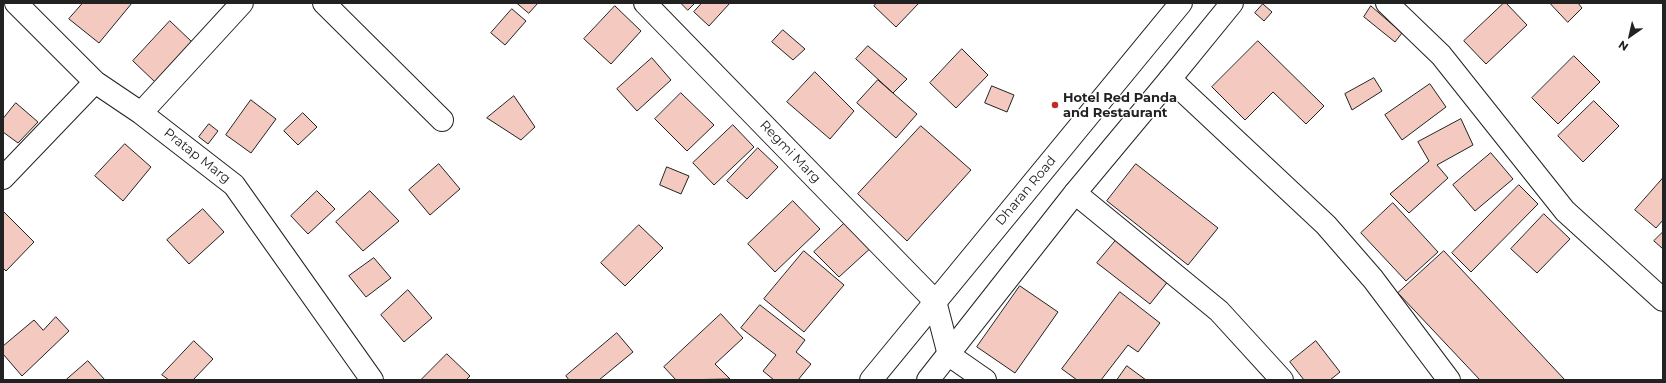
<!DOCTYPE html>
<style>
body{margin:0}
#map{position:relative;width:1666px;height:383px;overflow:hidden;background:#fff;font-family:Montserrat,sans-serif}
canvas{display:block}
.frame{position:absolute;inset:0;border:4px solid #222;pointer-events:none}
.north{position:absolute;left:1610px;top:16px;width:40px;height:40px;-webkit-text-stroke:3px #fff;paint-order:stroke;rotate:214deg;font-size:11px;font-weight:700;line-height:16px;text-align:center;color:#222}
.north::after{content:'';display:block;margin:auto;width:14px;height:18px;background:#222;clip-path:polygon(50% 0,100% 100%,50% 72%,0 100%)}
</style>
<div id="map">
<canvas width="1666" height="383"></canvas>
<div class="frame"></div>
<div class="north">N</div>
</div>
<script>
const g = document.querySelector('canvas').getContext('2d');
g.lineJoin = 'round';
function paint(path, color) { g.fillStyle = color; g.fill(path, 'evenodd'); }
function stroke(path, color, width, dash) { g.strokeStyle = color; g.lineWidth = width; g.lineCap = dash ? 'butt' : 'round'; g.setLineDash(dash || []); g.stroke(path); }
function drawText(font, color, halo, rows, align = 'center') {
  g.font = font + ' Montserrat,sans-serif'; g.lineWidth = 3; g.setLineDash([]); g.textBaseline = 'middle'; g.strokeStyle = halo; g.fillStyle = color; for (const [text, x, y, turn = 0] of rows) {
    g.save(); g.translate(x, y); g.rotate((+turn || 0) * Math.PI / 180); g.textAlign = isNaN(turn) ? turn : align; if (halo) g.strokeText(text, 0, 0); g.fillText(text, 0, 0); g.restore();
  }
}
const building = new Path2D(`
 M83 3H132L99 43 69 19Z
 M517 3H538L529 13Z
 M681 3H695L688 10Z
 M702 3H730L709 26 694 12Z
 M877 3H919L896 27 874 6Z
 M1504 3H1506L1527 25 1486 64 1464 41Z
 M1550 3H1578L1582 8 1568 22Z
 M1263 4 1272 12 1264 21 1255 13Z
 M615 6 641 31 611 64 584 39Z
 M1371 6 1402 33 1395 42 1364 17Z
 M512 9 526 21 505 45 491 33Z
 M170 21 192 42 155 82 133 61Z
 M783 30 805 49 793 60 772 42Z
 M1258 41 1324 106 1306 124 1273 92 1245 120 1212 87Z
 M868 46 907 79 893 93 856 59Z
 M962 49 988 75 956 108 930 83Z
 M1574 56 1600 82 1558 124 1532 98Z
 M652 58 671 80 637 111 617 89Z
 M815 72 854 111 830 139 787 102Z
 M1374 78 1382 91 1352 110 1345 94Z
 M878 80 917 114 896 138 857 103Z
 M1430 84 1446 107 1402 140 1385 115Z
 M992 86 1014 95 1007 112 985 103Z
 M681 93 714 125 687 151 655 119Z
 M514 96 535 127 521 140 487 118Z
 M251 100 276 119 251 153 226 135Z
 M1594 101 1619 126 1583 162 1558 136Z
 M16 103 38 122 18 143 3 132V119Z
 M303 113 317 127 298 145 284 131Z
 M1461 119 1473 145 1437 165 1448 178 1409 213 1390 194 1429 161 1418 142Z
 M209 124 218 131 208 144 199 137Z
 M733 125 754 147 714 185 693 163Z
 M921 126 971 170 907 241 858 194Z
 M125 144 151 167 123 201 95 176Z
 M758 148 778 167 747 199 727 181Z
 M1491 153 1513 179 1475 211 1453 185Z
 M439 164 460 189 430 215 409 190Z
 M1136 164 1218 228 1188 265 1107 201Z
 M667 167 689 176 681 194 660 185Z
 M1663 178V220L1656 228 1635 210Z
 M1519 185 1538 204 1471 272 1452 253Z
 M317 191 335 209 308 234 291 216Z
 M370 191 399 221 363 251 336 222Z
 M793 201 820 229 775 272 748 244Z
 M1393 203 1438 252 1406 281 1361 233Z
 M203 209 224 232 189 264 167 240Z
 M3 211 34 242 6 271 3 268Z
 M1544 214 1570 239 1537 273 1511 249Z
 M849 219 874 245 839 277 814 252Z
 M639 225 663 248 625 286 601 263Z
 M1663 232V249L1654 241Z
 M1117 239 1169 280 1150 304 1097 263Z
 M804 251 844 285 804 332 764 299Z
 M1444 251 1565 380H1480L1398 293Z
 M374 258 391 278 366 297 349 276Z
 M1020 286 1058 312 1015 373 977 347Z
 M408 290 432 318 404 342 381 315Z
 M1120 292 1160 323 1138 352 1128 345 1101 380H1077L1062 369Z
 M760 305 805 340 796 352 811 364 798 380H774L763 371 776 355 741 328Z
 M721 314 743 338 715 364 730 379 676 380 664 367Z
 M56 317 69 331 22 376 3 354V346L34 320 43 330Z
 M617 333 633 352 599 380H569L566 376Z
 M194 341 213 359 193 380H169L162 375Z
 M1316 341 1340 372 1330 380H1304L1290 362Z
 M447 354 470 376 466 380H421Z
 M88 361 105 380H66Z
 M1127 366 1146 380H1117Z`);
const minor = new Path2D(`
 M16 3 95 82 141 113 234 185 372 380
 M324 3 442 120
 M645 3 935 301 949 355 985 380
 M1387 3 1441 55 1565 211 1663 300
 M1170 79 1326 225 1373 279 1449 380
 M141 113 242 3
 M3 178 95 82
 M1075 193 1219 311 1282 380`);
const major = new Path2D(`
 M871 380 1181 3
 M928 380 1075 193 1170 79 1232 3`);
const markers = [
 [1055,105,4,"#c62828"]
];
const poiNames = [
 ["Hotel Red Panda",1063,98],
 ["and Restaurant",1063,113]
];
const streetNames = [
 ["Regmi Marg",790,152,46],
 ["Pratap Marg",197,156,38],
 ["Dharan Road",1026,191,-50]
];
paint(building, '#f3c9c0');
stroke(building, '#222', 1);
stroke(minor, '#222', 24);
stroke(major, '#222', 24);
stroke(minor, '#fff', 22);
stroke(major, '#fff', 22);
for (const [x, y, r, color] of markers) { const dot = new Path2D(); dot.arc(x, y, r, 0, 2 * Math.PI); g.fillStyle = color; g.fill(dot); stroke(dot, '#fff', 1.5); }
drawText('bold 13px', '#222', '#fff', poiNames, 'left');
drawText('13px', '#222', '#fff', streetNames);
</script>
